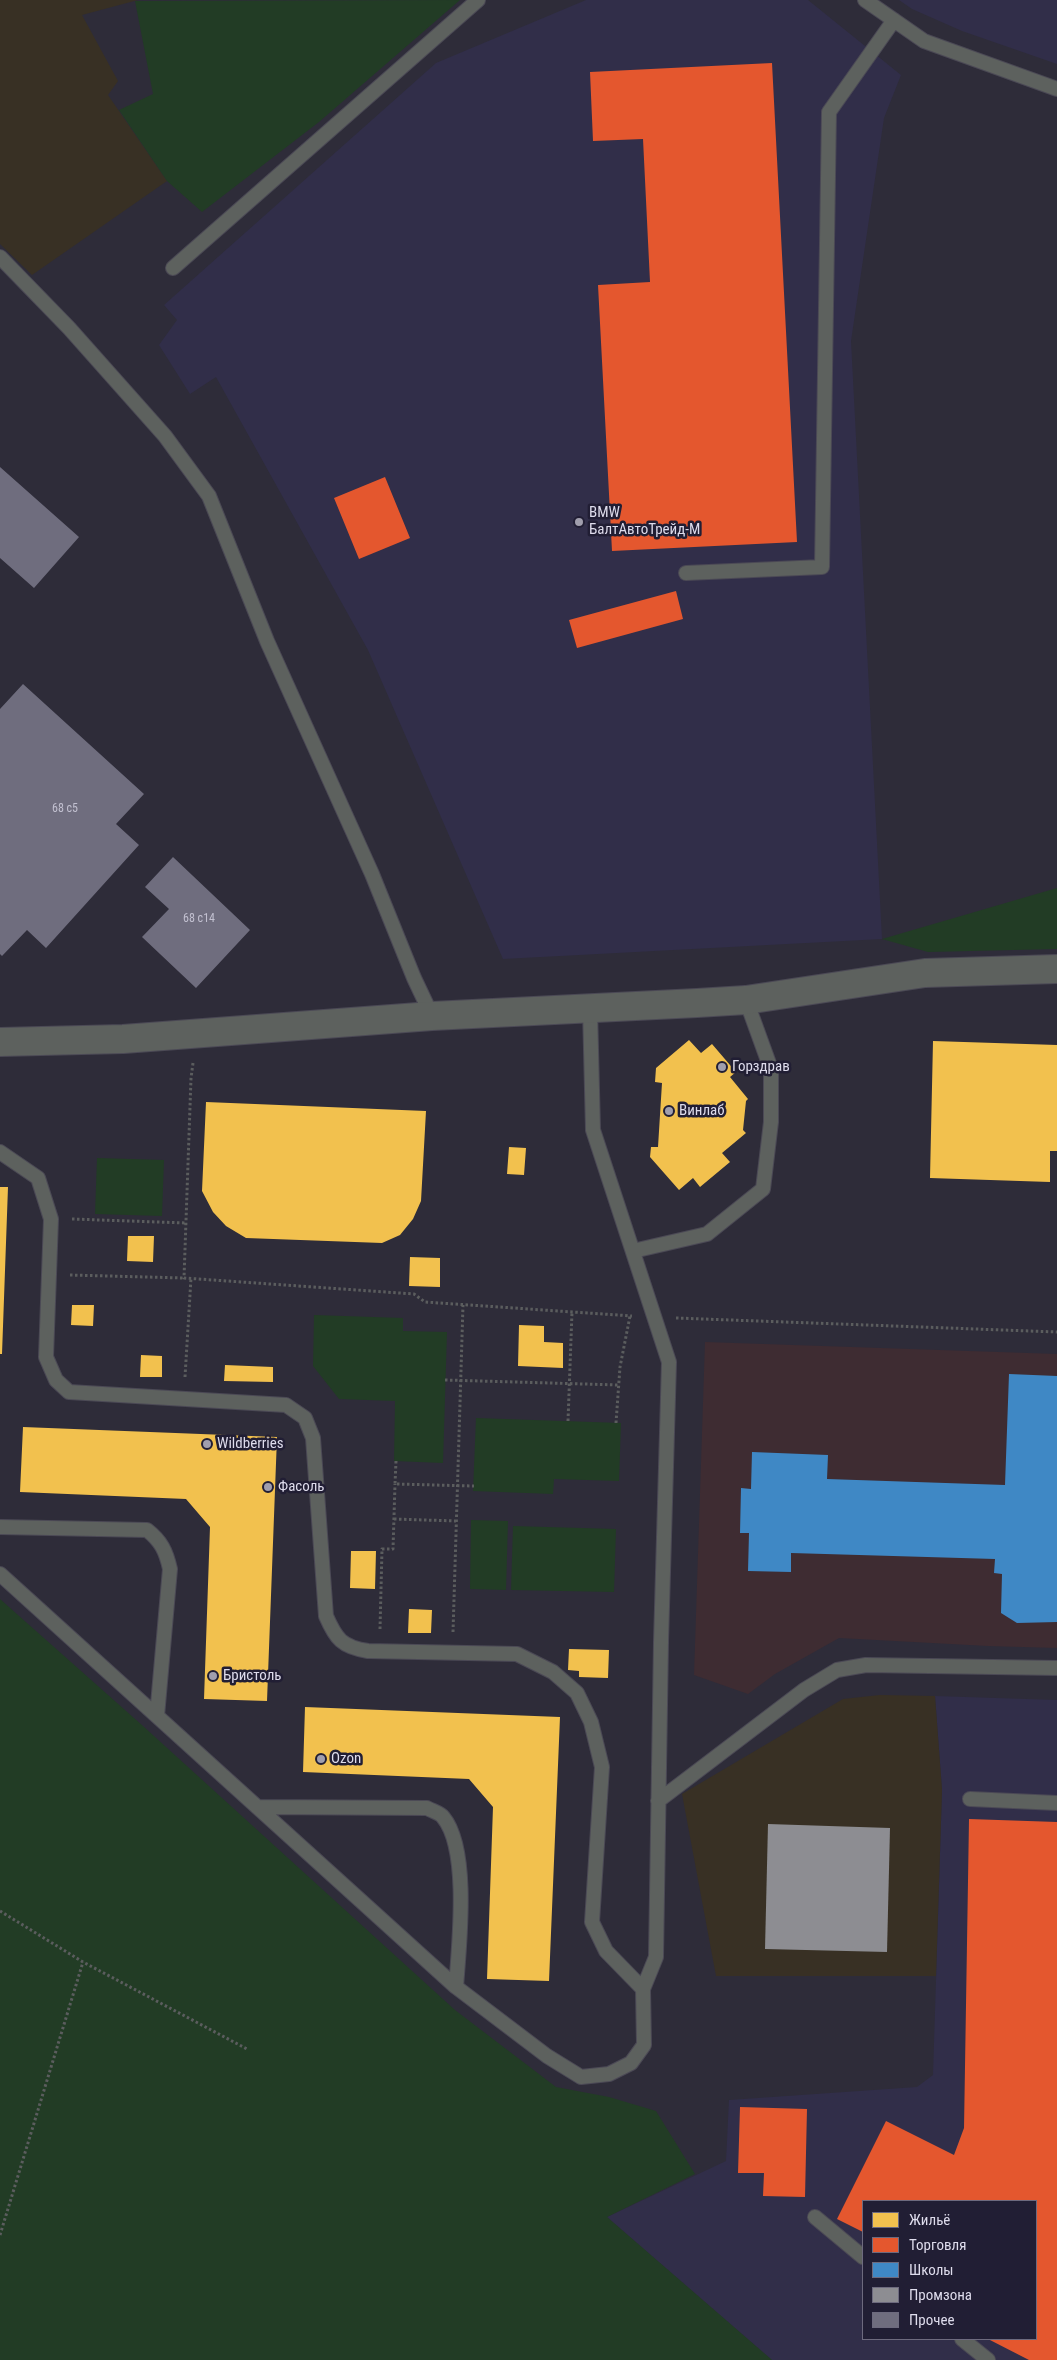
<!DOCTYPE html>
<meta charset="utf-8">
<style>
body{margin:0}
#map{position:relative;width:1057px;height:2360px;overflow:hidden;background:#2e2c39;font-family:"Roboto Condensed",sans-serif}
canvas{display:block}
.legend{position:absolute;left:862px;top:2200px;width:175px;height:140px;box-sizing:border-box;background:#211e34;border:1px solid #6d6a7e;margin:0;padding:6px 9px;list-style:none;font-size:15px;color:#dedcec}
.legend li{display:flex;align-items:center;gap:10px;height:25px}
.legend b{width:25px;border:1px solid #6d6a7e}
</style>
<div id="map">
<canvas width="1057" height="2360"></canvas>
<ul class="legend">
<li><b style="height:14px;background:#f2c14e"></b>Жильё</li>
<li><b style="height:14px;background:#e4572e"></b>Торговля</li>
<li><b style="height:14px;background:#3f88c5"></b>Школы</li>
<li><b style="height:14px;background:#8d8d92"></b>Промзона</li>
<li><b style="height:14px;background:#6f6d7e"></b>Прочее</li>
</ul>
</div>
<script>
const g = document.querySelector('canvas').getContext('2d');
g.lineJoin = 'round';
function paint(path, color) { g.fillStyle = color; g.fill(path, 'evenodd'); }
function stroke(path, color, width, dash) { g.strokeStyle = color; g.lineWidth = width; g.lineCap = dash ? 'butt' : 'round'; g.setLineDash(dash || []); g.stroke(path); }
function drawText(font, color, halo, rows, align = 'center') {
  g.font = font + ' "Roboto Condensed",sans-serif'; g.lineWidth = 5; g.setLineDash([]); g.textBaseline = 'middle'; g.strokeStyle = halo; g.fillStyle = color; for (const [text, x, y, turn = 0] of rows) {
    g.save(); g.translate(x, y); g.rotate((+turn || 0) * Math.PI / 180); g.textAlign = isNaN(turn) ? turn : align; if (halo) g.strokeText(text, 0, 0); g.fillText(text, 0, 0); g.restore();
  }
}
const built = new Path2D(`
 M586 0H808L901 75 884 118 851 341 882 939 503 959 368 650 216 377 190 394 159 345 177 320 164 305 436 63Z
 M899 0H1057V64L962 31 912 9Z
 M935 1696 1057 1700V2360H772L607 2217 726 2161 729 2100 917 2087 933 2075 942 1790ZM863 2201H1036V2339H863Z`);
const industrial = new Path2D(`
 M0 0H138L82 15 118 81 108 95 167 181 32 275 0 244Z
 M880 1695 935 1696 942 1790 936 1976H716L682 1794 843 1699Z`);
const education = new Path2D(`
 M705 1342 1057 1354V1648L988 1646 839 1638 775 1674 748 1694 694 1675Z`);
const green = new Path2D(`
 M460 0 319 122 202 212 167 181 119 110 153 94 135 1Z
 M1057 888V949L928 952 882 939Z
 M97 1158 164 1160 162 1216 95 1214Z
 M314 1315 403 1318V1331L447 1332 443 1463 394 1461 395 1401 339 1399 313 1366Z
 M476 1418 621 1423 619 1481 554 1479 553 1494 473 1491Z
 M471 1520 508 1521 506 1590 470 1589Z
 M513 1526 616 1529 614 1592 511 1590Z
 M0 1599 143 1726 455 2010 556 2087 609 2097 656 2111 695 2174 607 2217 772 2360H0Z`);
const homes = new Path2D(`
 M689 1040 701 1053 712 1044 736 1072 730 1077 748 1099 746 1101 743 1130 746 1133 722 1153 730 1162 700 1187 693 1178 679 1190 650 1157 651 1147H658L662 1083 655 1082 656 1068Z
 M933 1041 1057 1045V1151H1050V1182L930 1178Z
 M206 1102 426 1111 421 1201 413 1219 400 1235 382 1243 246 1238 226 1226 213 1212 202 1191Z
 M509 1147 526 1148 524 1175 507 1174Z
 M0 1187H8L2 1354H0Z
 M128 1236H154L153 1262 127 1261Z
 M410 1257 440 1258V1287L409 1286Z
 M72 1305H94L93 1326 71 1325Z
 M519 1325 544 1326V1342L563 1343V1368L518 1366Z
 M141 1355 162 1356V1377H140Z
 M225 1365 273 1367V1382L224 1381Z
 M23 1427 277 1437 267 1701 204 1699 210 1527 186 1499 20 1492Z
 M351 1551H376L375 1589 350 1588Z
 M409 1609 432 1610 431 1633H408Z
 M569 1649 609 1650 608 1678 579 1677V1671L568 1670Z
 M305 1707 560 1717 549 1981 487 1979 493 1807 469 1779 303 1772Z`);
const shops = new Path2D(`
 M772 63 797 542 612 551 598 285 650 282 643 139 593 141 590 72Z
 M385 477 410 538 359 559 334 498Z
 M676 591 683 619 577 648 569 620Z
 M969 1819 1057 1822V2360H1029L988 2339H1036V2201H863V2232L837 2219 886 2121 954 2155 964 2128Z
 M740 2107 807 2109 805 2197 763 2196 764 2173H738Z`);
const schools = new Path2D(`
 M1009 1374 1057 1376V1622L1017 1623 1001 1613 1002 1574 994 1573 995 1559 791 1553V1572L748 1571 749 1533H740L741 1488 751 1489 752 1452 828 1455 827 1479 1005 1485Z`);
const industry = new Path2D(`
 M768 1824 890 1828 887 1952 765 1949Z`);
const building = new Path2D(`
 M0 467 79 537 34 588 0 558Z
 M23 684 144 794 116 824 139 845 46 948 27 930 2 956 0 954V709Z
 M173 857 250 930 196 988 142 937 169 909 145 887Z`);
const path = new Path2D(`
 M193 1063 191 1078 184 1278 414 1294 425 1302 632 1316
 M72 1219 186 1223
 M70 1275 184 1278
 M676 1318 1057 1332
 M185 1377 191 1278
 M445 1380 619 1385
 M568 1421 572 1312
 M616 1423 620 1367 630 1316
 M396 1461 395 1484 474 1486
 M394 1519 456 1521
 M380 1629 382 1549H393L395 1484
 M453 1632 463 1305
 M0 1911 83 1962 247 2049
 M0 2235 83 1962`);
const service = new Path2D(`
 M865 0 924 41 1057 89
 M0 257 69 328 165 436 209 496 267 641 372 874 414 978 432 1016
 M173 268 478 0
 M686 573 822 567 829 112 894 20
 M0 1152 38 1178 51 1219 46 1357 56 1380 69 1392 286 1405 305 1418 313 1438 326 1616C336 1639 342 1647 368 1651L517 1654 553 1672 577 1693 591 1722 602 1767 592 1922 606 1951 643 1989
 M633 1251 707 1234 763 1189 771 1122V1069L746 1000
 M0 1527 147 1530C161 1541 166 1551 170 1569L157 1716
 M0 1574 456 1987 547 2056 581 2077 609 2074 631 2063 644 2045 643 1989 656 1957 661 1642 669 1362 593 1130 590 1009
 M970 1799 1057 1803
 M658 1801 804 1690 837 1670 866 1665 1057 1668
 M257 1807 427 1808C432 1811 440 1813 443 1817 470 1849 459 1946 456 1987
 M815 2217 863 2257
 M962 2339 988 2360`);
const minor = new Path2D(`
 M0 1042 123 1039 432 1016 697 1003 746 1000 925 973 1057 969`);
const markers = [
 [579,522,5,"#a09ead"],
 [722,1067,5,"#a09ead"],
 [669,1111,5,"#a09ead"],
 [207,1444,5,"#a09ead"],
 [268,1487,5,"#a09ead"],
 [213,1676,5,"#a09ead"],
 [321,1759,5,"#a09ead"]
];
const numberNames = [
 ["68 с5",65,809],
 ["68 с14",199,919]
];
const poiNames = [
 ["BMW",589,513],
 ["БалтАвтоТрейд-М",589,530],
 ["Горздрав",732,1067],
 ["Винлаб",679,1111],
 ["Wildberries",217,1444],
 ["Фасоль",278,1487],
 ["Бристоль",223,1676],
 ["Ozon",331,1759]
];
paint(built, '#312e49');
paint(industrial, '#383024');
paint(education, '#3e2c32');
paint(green, '#223c25');
paint(homes, '#f2c14e');
paint(shops, '#e4572e');
paint(schools, '#3f88c5');
paint(industry, '#8d8d92');
paint(building, '#6f6d7e');
stroke(service, '#4b4955', 16);
stroke(minor, '#4b4955', 30);
stroke(path, '#5b5d5e', 3, [2.5, 2.5]);
stroke(service, '#5d615e', 14);
stroke(minor, '#5d615e', 28);
for (const [x, y, r, color] of markers) { const dot = new Path2D(); dot.arc(x, y, r, 0, 2 * Math.PI); g.fillStyle = color; g.fill(dot); stroke(dot, '#211e34', 2); }
drawText('12px', '#c2c0d0', null, numberNames);
drawText('15px', '#dedcec', '#211e34', poiNames, 'left');
</script>
